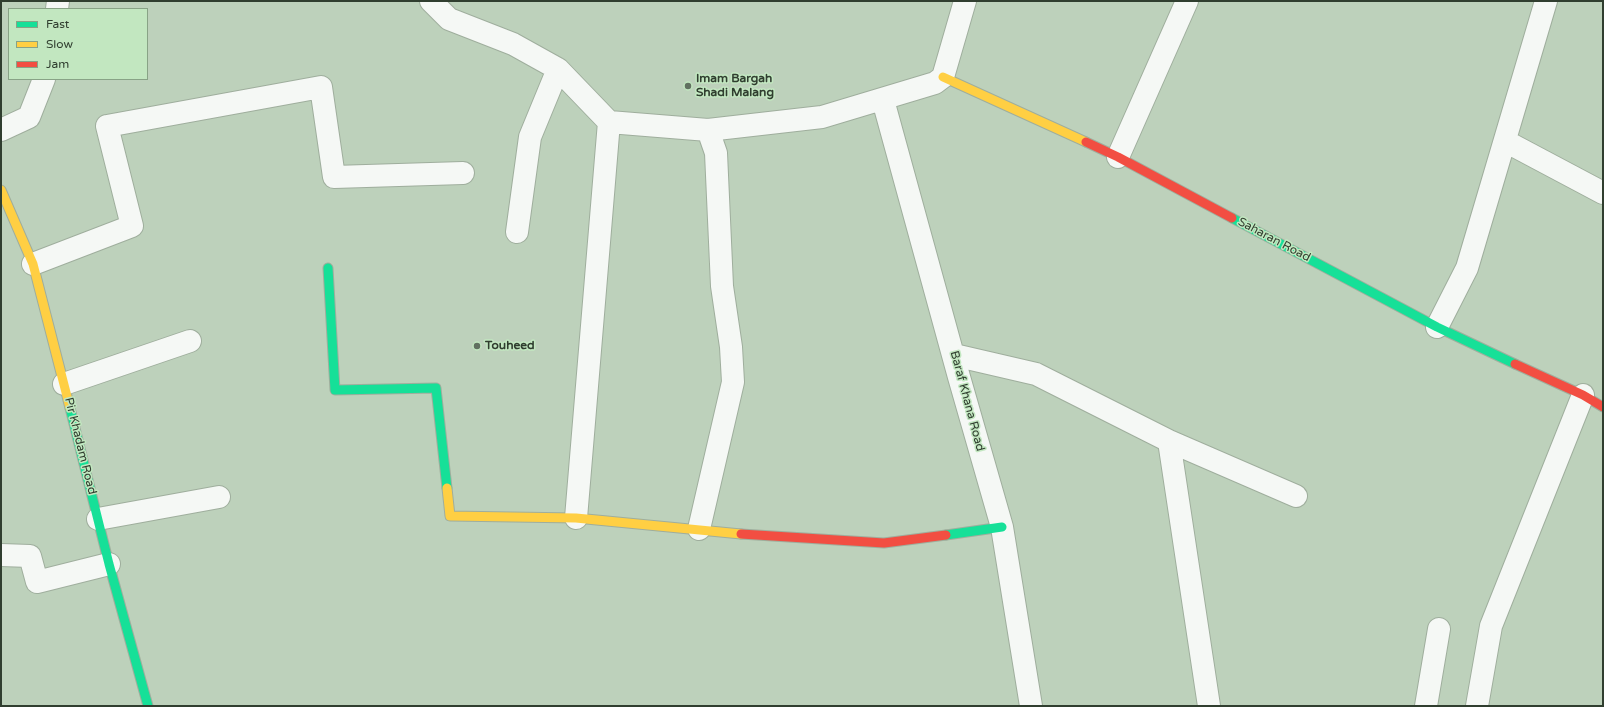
<!DOCTYPE html>
<style>
body{margin:0}
#map{position:relative;width:1604px;height:707px;overflow:hidden;background:#bdd1bb;font-family:"Varela Round",sans-serif}
canvas{display:block}
.frame{position:absolute;inset:0;border:2px solid #303e2f;pointer-events:none}
.legend{position:absolute;left:8px;top:8px;width:140px;height:72px;box-sizing:border-box;background:#c2e7c0;border:1px solid #88a386;margin:0;padding:5px 7px;list-style:none;font-size:12px;color:#303e2f}
.legend li{display:flex;align-items:center;gap:8px;height:20px}
.legend b{width:20px;border:1px solid #88a386}
</style>
<div id="map">
<canvas width="1604" height="707"></canvas>
<div class="frame"></div>
<ul class="legend">
<li><b style="height:5px;background:#16e098"></b>Fast</li>
<li><b style="height:5px;background:#ffcf43"></b>Slow</li>
<li><b style="height:5px;background:#f24e42"></b>Jam</li>
</ul>
</div>
<script>
const g = document.querySelector('canvas').getContext('2d');
g.lineJoin = 'round';
function stroke(path, color, width, dash) { g.strokeStyle = color; g.lineWidth = width; g.lineCap = dash ? 'butt' : 'round'; g.setLineDash(dash || []); g.stroke(path); }
function drawText(font, color, halo, rows, align = 'center') {
  g.font = font + ' "Varela Round",sans-serif'; g.lineWidth = 3; g.setLineDash([]); g.textBaseline = 'middle'; g.strokeStyle = halo; g.fillStyle = color; for (const [text, x, y, turn = 0] of rows) {
    g.save(); g.translate(x, y); g.rotate((+turn || 0) * Math.PI / 180); g.textAlign = isNaN(turn) ? turn : align; if (halo) g.strokeText(text, 0, 0); g.fillText(text, 0, 0); g.restore();
  }
}
const street = new Path2D(`
 M431 1 449 19 513 44 558 69 609 122 708 130 822 117 935 83 943 77 965 1
 M57 9 58 1
 M883 100 959 377 1002 527 1031 706
 M1 130 29 117 44 79
 M1505 141 1603 193
 M1118 157 1187 1
 M517 232 530 137 558 69
 M33 264 132 226 107 126 321 87 334 177 463 173
 M1437 327 1467 268 1546 1
 M954 355 1036 374 1169 441 1296 496
 M64 384 190 341
 M1169 441 1209 706
 M576 518 609 122
 M98 519 219 497
 M699 529 733 382 731 347 722 286 716 153 708 130
 M1 555 30 556 37 582 109 564
 M1426 706 1439 629
 M1477 706 1491 626 1583 395`);
const fast = new Path2D(`
 M1232 218 1437 327 1515 364
 M328 268 335 390 436 388 447 488
 M70 408 109 564 148 706
 M946 535 1002 527`);
const slow = new Path2D(`
 M943 77 1086 142
 M1 190 33 264 70 408
 M447 488 450 516 576 518 741 534`);
const jam = new Path2D(`
 M1086 142 1118 157 1232 218
 M1515 364 1583 395 1603 407
 M741 534 884 543 946 535`);
const markers = [
 [688,86,4,"#617160"],
 [477,346,4,"#617160"]
];
const poiNames = [
 ["Imam Bargah",696,79],
 ["Shadi Malang",696,93],
 ["Touheed",485,346]
];
const streetNames = [
 ["Saharan Road",1274,240,28],
 ["Baraf Khana Road",967,401,75],
 ["Pir Khadam Road",80,446,76]
];
stroke(street, '#9fae9d', 24);
stroke(fast, '#9fae9d', 11);
stroke(slow, '#9fae9d', 11);
stroke(jam, '#9fae9d', 11);
stroke(street, '#f5f8f5', 22);
stroke(fast, '#16e098', 9);
stroke(slow, '#ffcf43', 9);
stroke(jam, '#f24e42', 9);
for (const [x, y, r, color] of markers) { const dot = new Path2D(); dot.arc(x, y, r, 0, 2 * Math.PI); g.fillStyle = color; g.fill(dot); stroke(dot, '#c2e7c0', 1.5); }
drawText('bold 12px', '#303e2f', '#c2e7c0', poiNames, 'left');
drawText('12px', '#303e2f', '#c2e7c0', streetNames);
</script>
